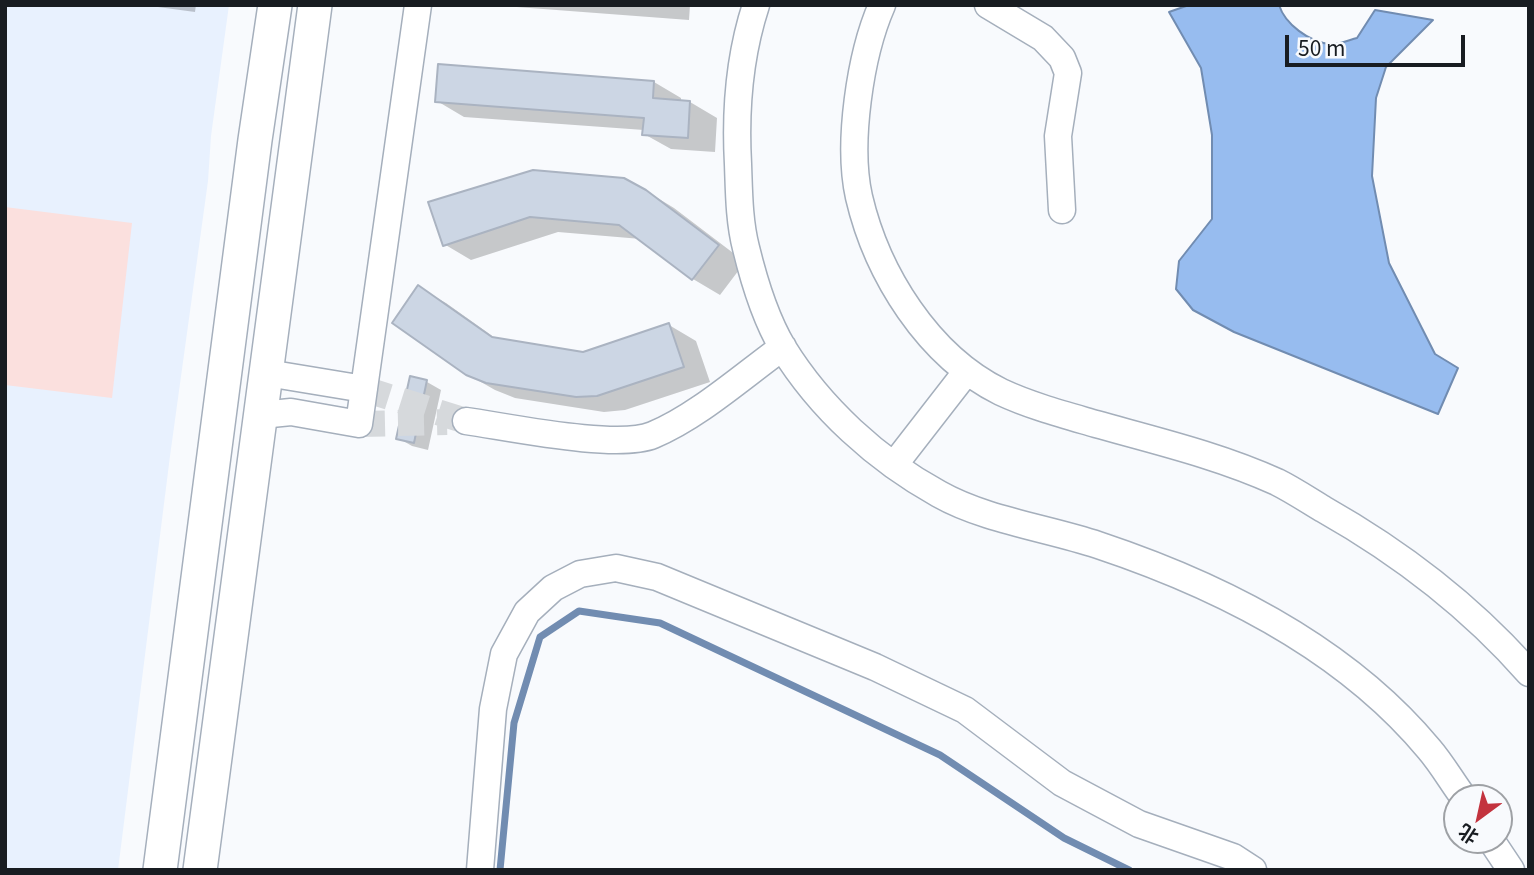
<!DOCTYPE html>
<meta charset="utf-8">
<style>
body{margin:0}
#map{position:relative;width:1534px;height:875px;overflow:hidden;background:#f8fafd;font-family:Georgia,"Noto Sans SC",serif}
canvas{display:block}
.frame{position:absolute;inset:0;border:7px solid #181c21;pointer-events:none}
.north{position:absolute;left:1443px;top:784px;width:70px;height:70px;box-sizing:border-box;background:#f8fafd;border:2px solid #9ea1a5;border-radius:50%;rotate:213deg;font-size:19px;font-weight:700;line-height:28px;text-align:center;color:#181c21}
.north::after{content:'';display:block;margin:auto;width:24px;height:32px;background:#c3333e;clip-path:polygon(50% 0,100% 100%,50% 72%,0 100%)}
.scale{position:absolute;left:1285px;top:35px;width:180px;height:32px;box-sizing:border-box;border:4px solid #181c21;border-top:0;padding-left:9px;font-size:21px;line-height:24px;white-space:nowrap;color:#181c21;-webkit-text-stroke:5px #f8fafd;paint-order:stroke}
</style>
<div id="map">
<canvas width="1534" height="875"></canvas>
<div class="frame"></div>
<div class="north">北</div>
<div class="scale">50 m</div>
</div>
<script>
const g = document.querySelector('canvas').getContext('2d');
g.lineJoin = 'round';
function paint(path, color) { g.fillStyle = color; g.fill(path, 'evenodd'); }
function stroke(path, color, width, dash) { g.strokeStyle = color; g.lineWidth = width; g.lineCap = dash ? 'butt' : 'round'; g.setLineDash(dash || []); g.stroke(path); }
const built = new Path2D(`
 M5 5H229L211 136 208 181 170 456 118 870H5Z`);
const green = new Path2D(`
 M5 207 132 223 112 398 5 385Z`);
const water = new Path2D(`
 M1189 5H1279C1285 24 1309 42 1330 44 1337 45 1349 40 1357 38L1375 10 1433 20 1386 67 1376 98 1372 176 1389 263 1435 354 1458 368 1438 414 1234 332 1193 310 1176 289 1179 261 1212 219V135L1201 68 1169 12Z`);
const shadow = new Path2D(`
 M143 5H196L195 12Z
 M490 5H690L689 20Z
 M439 66 654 82 681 98V102H690L717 118 715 152 671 149 644 134V130L464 117 437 101Z
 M646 191 674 208 745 262 720 295 693 279 641 239 558 232 471 260 444 244 430 203Z
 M419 288 446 303 498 340 583 354 669 325 696 341 710 382 625 410 604 412 515 398 495 390 467 374Z
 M411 378 427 382 441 390 428 450 412 446 398 438Z`);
const stream = new Path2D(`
 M500 870 514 723 540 637 579 611 660 623 940 755 1064 838 1129 870`);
const building = new Path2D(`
 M438 64 654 81 653 98 690 101 688 138 642 135 644 118 435 102Z
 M533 170 624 178 646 190 719 245 692 280 619 225 530 217 443 246 428 202Z
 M418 285 492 337 583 352 669 323 684 367 597 396 576 397 486 383 466 375 392 323Z
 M410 376 427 380 414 443 396 439Z`);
const minorTunnel = new Path2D(`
 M364 389 466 421
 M359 424 447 422`);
const minor = new Path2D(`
 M756 5C739 57 735 110 738 164 739 191 739 221 746 248 754 281 765 318 783 348 820 408 877 460 939 494 985 520 1047 528 1098 545 1221 586 1345 648 1429 749 1442 764 1452 782 1464 798
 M882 5C860 55 847 144 859 197 877 274 928 356 1001 392 1031 406 1065 415 1096 424 1157 441 1220 456 1277 482 1293 490 1308 500 1323 509 1399 552 1471 607 1529 673
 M988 5 1043 38 1062 58 1068 73 1058 136 1062 210
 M267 373 364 389
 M261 415 291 412 359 424 418 5
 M466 421C509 427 617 450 653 435 697 417 744 375 783 347
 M894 465 967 371
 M1491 840 1511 870
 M480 870 493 709 504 654 527 612 553 588 580 574 616 568 657 577 875 667 965 710 1062 783 1139 824 1233 857 1253 870`);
const tertiary = new Path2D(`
 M160 870 255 140 275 5
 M200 870 315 5`);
paint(built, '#e8f1fe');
paint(green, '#fbe0de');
paint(water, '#97bcef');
stroke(water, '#718cb1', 2);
paint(shadow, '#0003');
stroke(stream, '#718cb1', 7);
paint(building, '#ccd6e4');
stroke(building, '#aab3c1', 2);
stroke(minorTunnel, '#d6d9dc', 26, [26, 13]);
stroke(minor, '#a5afbc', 29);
stroke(tertiary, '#a5afbc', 36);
stroke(minor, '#fff', 26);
stroke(tertiary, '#fff', 33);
</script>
